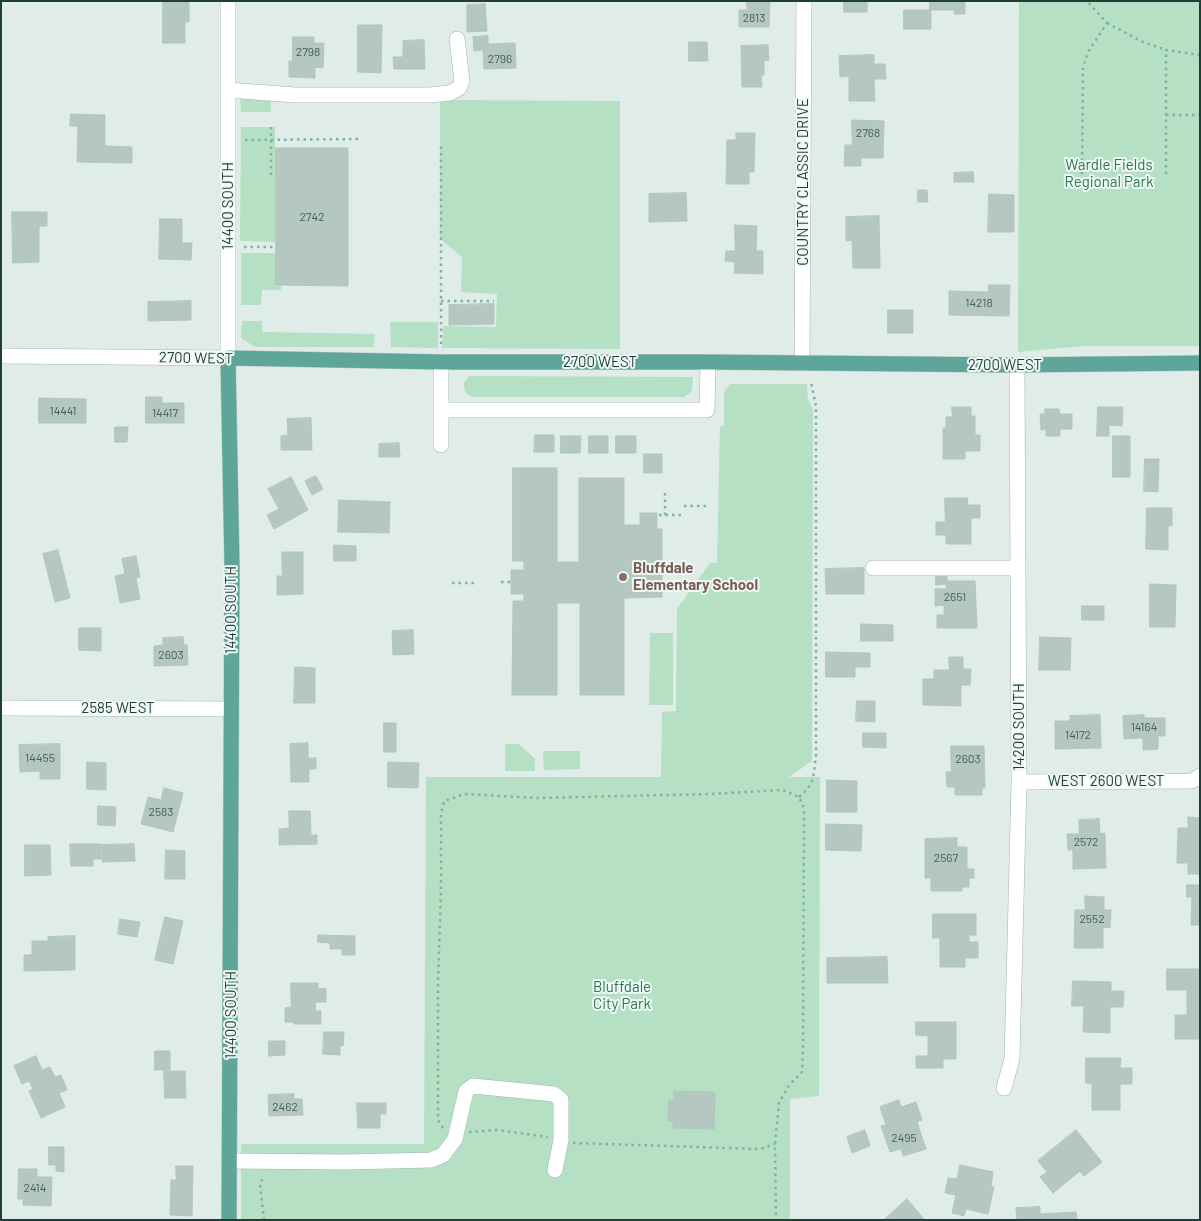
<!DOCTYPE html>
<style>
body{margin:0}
#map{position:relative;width:1201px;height:1221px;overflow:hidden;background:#dfece7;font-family:Barlow,sans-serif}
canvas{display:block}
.frame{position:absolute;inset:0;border:2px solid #1e3e38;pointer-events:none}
</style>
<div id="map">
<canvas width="1201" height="1221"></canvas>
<div class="frame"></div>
</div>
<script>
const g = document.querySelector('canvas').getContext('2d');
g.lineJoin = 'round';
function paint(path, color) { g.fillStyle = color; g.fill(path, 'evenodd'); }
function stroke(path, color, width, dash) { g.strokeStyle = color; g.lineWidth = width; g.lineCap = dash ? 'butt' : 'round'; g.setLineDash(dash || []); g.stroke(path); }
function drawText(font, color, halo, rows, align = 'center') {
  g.font = font + ' Barlow,sans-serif'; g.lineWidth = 4; g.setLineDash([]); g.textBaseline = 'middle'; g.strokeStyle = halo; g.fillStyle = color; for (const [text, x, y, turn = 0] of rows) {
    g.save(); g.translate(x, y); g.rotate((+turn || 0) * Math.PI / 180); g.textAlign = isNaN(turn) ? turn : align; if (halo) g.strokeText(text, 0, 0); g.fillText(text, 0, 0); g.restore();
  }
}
const green = new Path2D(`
 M1019 1H1200V346H1084L1018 352Z
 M240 99 271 100V112H241Z
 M440 100 620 101V349L442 348 443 326 496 327 497 294 461 292 462 257 440 239Z
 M241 127H275V242L240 241Z
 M241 253H276V286H281V290H262L261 305H241Z
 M242 321H262V332L375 334 374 347H255L241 338Z
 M438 322V348L391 347 390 322Z
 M469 376 693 377 692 391 684 397H474C465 394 464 391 464 383Z
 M730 384H807L808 399 813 410 812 761 789 777H820L819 1096 790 1099V1220H241V1144H424L426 777H661L662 712 676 711 677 609 710 563H717L720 426H724V392Z
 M650 633H673V705H649Z
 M505 744H519L535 759V771H505Z
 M543 751H580V769L544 770Z`);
const building = new Path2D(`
 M163 1H189V22H185V43H163Z
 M747 1H770L769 27H739V10H747Z
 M844 1H867V12H844Z
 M930 1H965V14H954L955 10H930Z
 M485 4 487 31 467 32V5Z
 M904 10H931V29H904Z
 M358 25H382L381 73 358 72Z
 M488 36V44L515 43 516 68 484 69 483 50 474 51 473 37Z
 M293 37H314V43H324L323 68 315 67V78L289 77V61H292Z
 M424 40 425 69H394L393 57H403V41Z
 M689 42H707L708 61H689Z
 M768 45 769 60 764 61V75H761L762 87H742L741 46Z
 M874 55V64H885L886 79H874L875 101H849V76L840 77 839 56Z
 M71 114 105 115V146L132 147V163L77 162 78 126H70Z
 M852 120 884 121 883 158H861V166H844L845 145H852Z
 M736 133H755L754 172H749V184H726L727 140H736Z
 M276 148H348V286L276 285Z
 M973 172 974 182H954V173Z
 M918 190H927L928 202H918Z
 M686 193 687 221 649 222V194Z
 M989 194 1014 195V232H988Z
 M12 212H47V226H39V262L13 263Z
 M879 216 880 268H853L852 240 846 241V217Z
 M160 219H182V243H192L191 260 159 259Z
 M735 225 757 226 756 251H763V274L734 273 735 262 725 261 726 251H735Z
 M989 285H1010L1009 316 949 315V291L988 292Z
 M191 301V320L148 321V302Z
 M494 304V324L449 325V305Z
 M888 310H913V333H888Z
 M146 397H162V403H184V423H146Z
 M39 398 86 399V423H39Z
 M952 407H971V416H975V435H980V451H965V459H943V428H946V417H952Z
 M1098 407H1123L1122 426 1109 425V436H1097Z
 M1045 409H1059L1060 414H1072V429H1060V436H1046V429L1041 430 1040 414H1045Z
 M311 418 312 450H281V436L288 435 287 419Z
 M115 427H128L127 442H115Z
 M535 435H554V452H534Z
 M561 436H581L580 453H561Z
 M589 436H608V453H589Z
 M616 436H636V453H616Z
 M1113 436H1130V477H1113Z
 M399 443 400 457H379V444Z
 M644 454H662V473H644Z
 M1145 459H1159L1158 492 1144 491Z
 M513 468H557V562H579V478H624V525H640V513H657V529H662V597L624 598V695H580V603H557V695H512L513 601H524V594H511V570H524V561H513Z
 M316 476 323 489 312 495 305 481Z
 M291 477 308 510 274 529 267 515 279 509 268 489Z
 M945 498H968L967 505H980V518H971V544H946V535H936V522H945Z
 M339 500 390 502 389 533 338 532Z
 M1147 508H1172V526H1168V550L1146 549Z
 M334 545 356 546V561H334Z
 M58 550 70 598 55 602 43 554Z
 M282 552H303V594L277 595V576H282Z
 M136 556 140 577 136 578 140 599 120 603 115 576 125 574 122 559Z
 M864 568V594H826L825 569Z
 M936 573H947V581H975L977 628H937V615H944V605L935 606V589H946V584L936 585Z
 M1150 584 1176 585 1175 627H1150Z
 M1082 606H1104V620H1082Z
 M861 624 893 625V641H861Z
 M79 628H101V651L79 650Z
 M413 630 414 654 393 655 392 631Z
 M183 637 184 645H187L188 665 154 666V646L163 645V638Z
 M1040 637 1071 638 1070 670H1039Z
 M826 652 870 653V667H855V677H826Z
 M949 657H963V669H971L970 685H961V706L923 705V679H934V670H949Z
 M295 667 315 668V703H294Z
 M857 701H875V722L856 721Z
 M1100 715 1101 748 1055 749V721H1070V716Z
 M1144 715V718H1165V736H1158V749L1143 750V738L1124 739 1123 716Z
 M384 723H396V752H384Z
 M863 733H886V748L863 747Z
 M308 743V758H316V769H309V782H291L290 744Z
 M60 744V779H40V771L20 772 19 745Z
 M951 746H984L985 788H982V795H955V787H947L946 772H951Z
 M87 762 106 763V790L87 789Z
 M388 762 419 763 418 788 388 787Z
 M827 780 857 781V812H827Z
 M164 788 183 793 173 832 141 824 148 797 161 800Z
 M98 806 116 807 115 826 98 825Z
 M289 811H310L311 835H317V844L279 845V829L289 828Z
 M1188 817 1200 818V874H1188V863H1177L1178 828H1188Z
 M1099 819 1100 834 1105 833 1106 868 1073 869V850H1068L1067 834H1079V820Z
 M826 824 862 825 861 851 826 850Z
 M957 838V847H967V869H974V878H969V887H962V891H931V878H925V839Z
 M70 844H101V859H93V866H71Z
 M134 844 135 861 102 862V845Z
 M25 845H50L51 875 25 876Z
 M166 850 185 851V879H165Z
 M1187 885H1200V925H1191L1192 897H1187Z
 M1085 896 1104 897V910H1111L1110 928 1103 927V948H1074L1075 910H1085Z
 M933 914H976V935H969V942H978V958H965V967H940V938H933Z
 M165 917 183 921 173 964 155 960Z
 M120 919 140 922 137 937 118 934Z
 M318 935 355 936V955H342V949H330V943L318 942Z
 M75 936V970L24 971V955H32V941H48V937Z
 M887 957 888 983H827V958Z
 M1167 969H1200V1039H1175V1015H1187V990H1167Z
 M1073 981 1111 982V991H1124L1123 1007H1110V1033L1083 1032 1084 1006H1072Z
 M291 983H318V989L326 988V1002H315L316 1011H321V1024H294V1022H285V1008L291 1007Z
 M916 1022H956V1059H943V1068H916V1056H928V1036L916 1035Z
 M324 1032H344L343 1046 340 1045V1055L323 1054Z
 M269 1041H285V1055L269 1056Z
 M155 1051H170V1070H155Z
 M36 1056 42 1070 50 1067 55 1077 61 1075 67 1090 59 1093 65 1107 41 1118 29 1091 33 1089 29 1081 22 1084 14 1066Z
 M1086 1058H1121L1120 1068H1132V1084H1120V1110H1092V1084L1086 1083Z
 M164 1071H185L186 1098H165Z
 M674 1091 715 1092 714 1129 673 1128V1121H668L669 1100H674Z
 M294 1094V1099H302L303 1115 269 1116 268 1095Z
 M899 1100 901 1107 916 1102 922 1120 917 1122 926 1149 903 1156 901 1149 890 1152 881 1126 886 1125 880 1107Z
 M357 1103H386V1114H380V1128H358Z
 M865 1130 870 1146 852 1153 847 1137Z
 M1076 1130 1102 1162 1084 1176 1080 1171 1053 1193 1040 1177 1047 1172 1038 1161Z
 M49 1147H64V1172L56 1171V1165H49Z
 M960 1165 993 1172 991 1186 994 1187 988 1214 966 1209 964 1216 952 1213 956 1195 945 1193 948 1178 957 1179Z
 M176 1166H193L192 1216 170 1215 171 1180H176Z
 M19 1169H37V1177H52L51 1206 23 1205V1199H18Z
 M907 1199 924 1219 884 1220Z
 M1040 1207V1214L1076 1212 1077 1220H1017L1016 1208Z`);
const path = new Path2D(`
 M1107 23 1143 42 1166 50
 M1166 115H1200
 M271 127V175H275
 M245 140 361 139
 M1082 174 1083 68 1088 52 1107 23 1087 1
 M1166 174V50L1200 55
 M244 247H273
 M441 301H494
 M441 344V144
 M684 506H707
 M659 515H684
 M665 515V493
 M501 582H510
 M452 583H474
 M799 797C816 783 813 775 816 755V406L811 382
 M443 1128 438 1120V983L441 887V815L444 801 465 794 538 798 710 794 783 790 799 797 804 808 803 1049 802 1072 789 1085 779 1103 775 1144 776 1220
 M469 1132 497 1130 548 1137
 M573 1143 760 1149 775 1144
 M264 1220 260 1184 264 1176`);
const minor = new Path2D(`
 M228 90 295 95H430L450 93 459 88 462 81 457 39
 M1 356 228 358V1
 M441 362V445
 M802 363 804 1
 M442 410H707L708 362
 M873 568H1018
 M1 708 231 709
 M1019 782 1192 781 1200 776
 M1004 1088 1012 1059 1019 782 1017 365
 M230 1161 346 1162 431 1160 443 1155 455 1139 466 1091 473 1086 554 1094 561 1100V1140L555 1170`);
const major = new Path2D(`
 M229 1220 232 567 228 358 441 362H708L1011 365 1200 363`);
const markers = [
 [623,577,5,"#8d6e63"]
];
const numberNames = [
 ["2813",754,18],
 ["2798",308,52],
 ["2796",500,59],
 ["2768",868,133],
 ["2742",312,217],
 ["14218",979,303],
 ["14441",63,411],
 ["14417",165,413],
 ["2651",955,597],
 ["2603",171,655],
 ["14164",1144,727],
 ["14172",1078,735],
 ["14455",40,758],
 ["2603",968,759],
 ["2583",161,812],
 ["2572",1086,842],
 ["2567",946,858],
 ["2552",1092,919],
 ["2462",285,1107],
 ["2495",904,1138],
 ["2414",35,1188]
];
const parkNames = [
 ["Wardle Fields",1109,165],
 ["Regional Park",1109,182],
 ["Bluffdale",622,987],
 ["City Park",622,1004]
];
const streetNames = [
 ["COUNTRY CLASSIC DRIVE",803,182,-90],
 ["14400 SOUTH",228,206,-90],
 ["2700 WEST",196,358,1],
 ["2700 WEST",600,362],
 ["2700 WEST",1005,365],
 ["14400 SOUTH",231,610,-90],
 ["2585 WEST",118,708],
 ["14200 SOUTH",1019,727,-90],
 ["WEST 2600 WEST",1106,781],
 ["14400 SOUTH",231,1015,-90]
];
const educationNames = [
 ["Bluffdale",633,568],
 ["Elementary School",633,585]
];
paint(green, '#b5e0c4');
paint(building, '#b4c7c1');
stroke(building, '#b1c6bf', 1);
stroke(minor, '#a1b4af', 16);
stroke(major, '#c0c9c7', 16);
stroke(path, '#7cb3a6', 2.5, [2.5, 4]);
stroke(minor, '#fff', 15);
stroke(major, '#5fa69a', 15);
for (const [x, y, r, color] of markers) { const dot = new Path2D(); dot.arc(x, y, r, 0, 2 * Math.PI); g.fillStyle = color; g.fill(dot); stroke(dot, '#f0f8f5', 2); }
drawText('12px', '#44605a', null, numberNames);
drawText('15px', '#25784c', '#f0f8f5', parkNames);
drawText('15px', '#1e3e38', '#f0f8f5', streetNames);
drawText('bold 15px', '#785e54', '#f0f8f5', educationNames, 'left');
</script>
